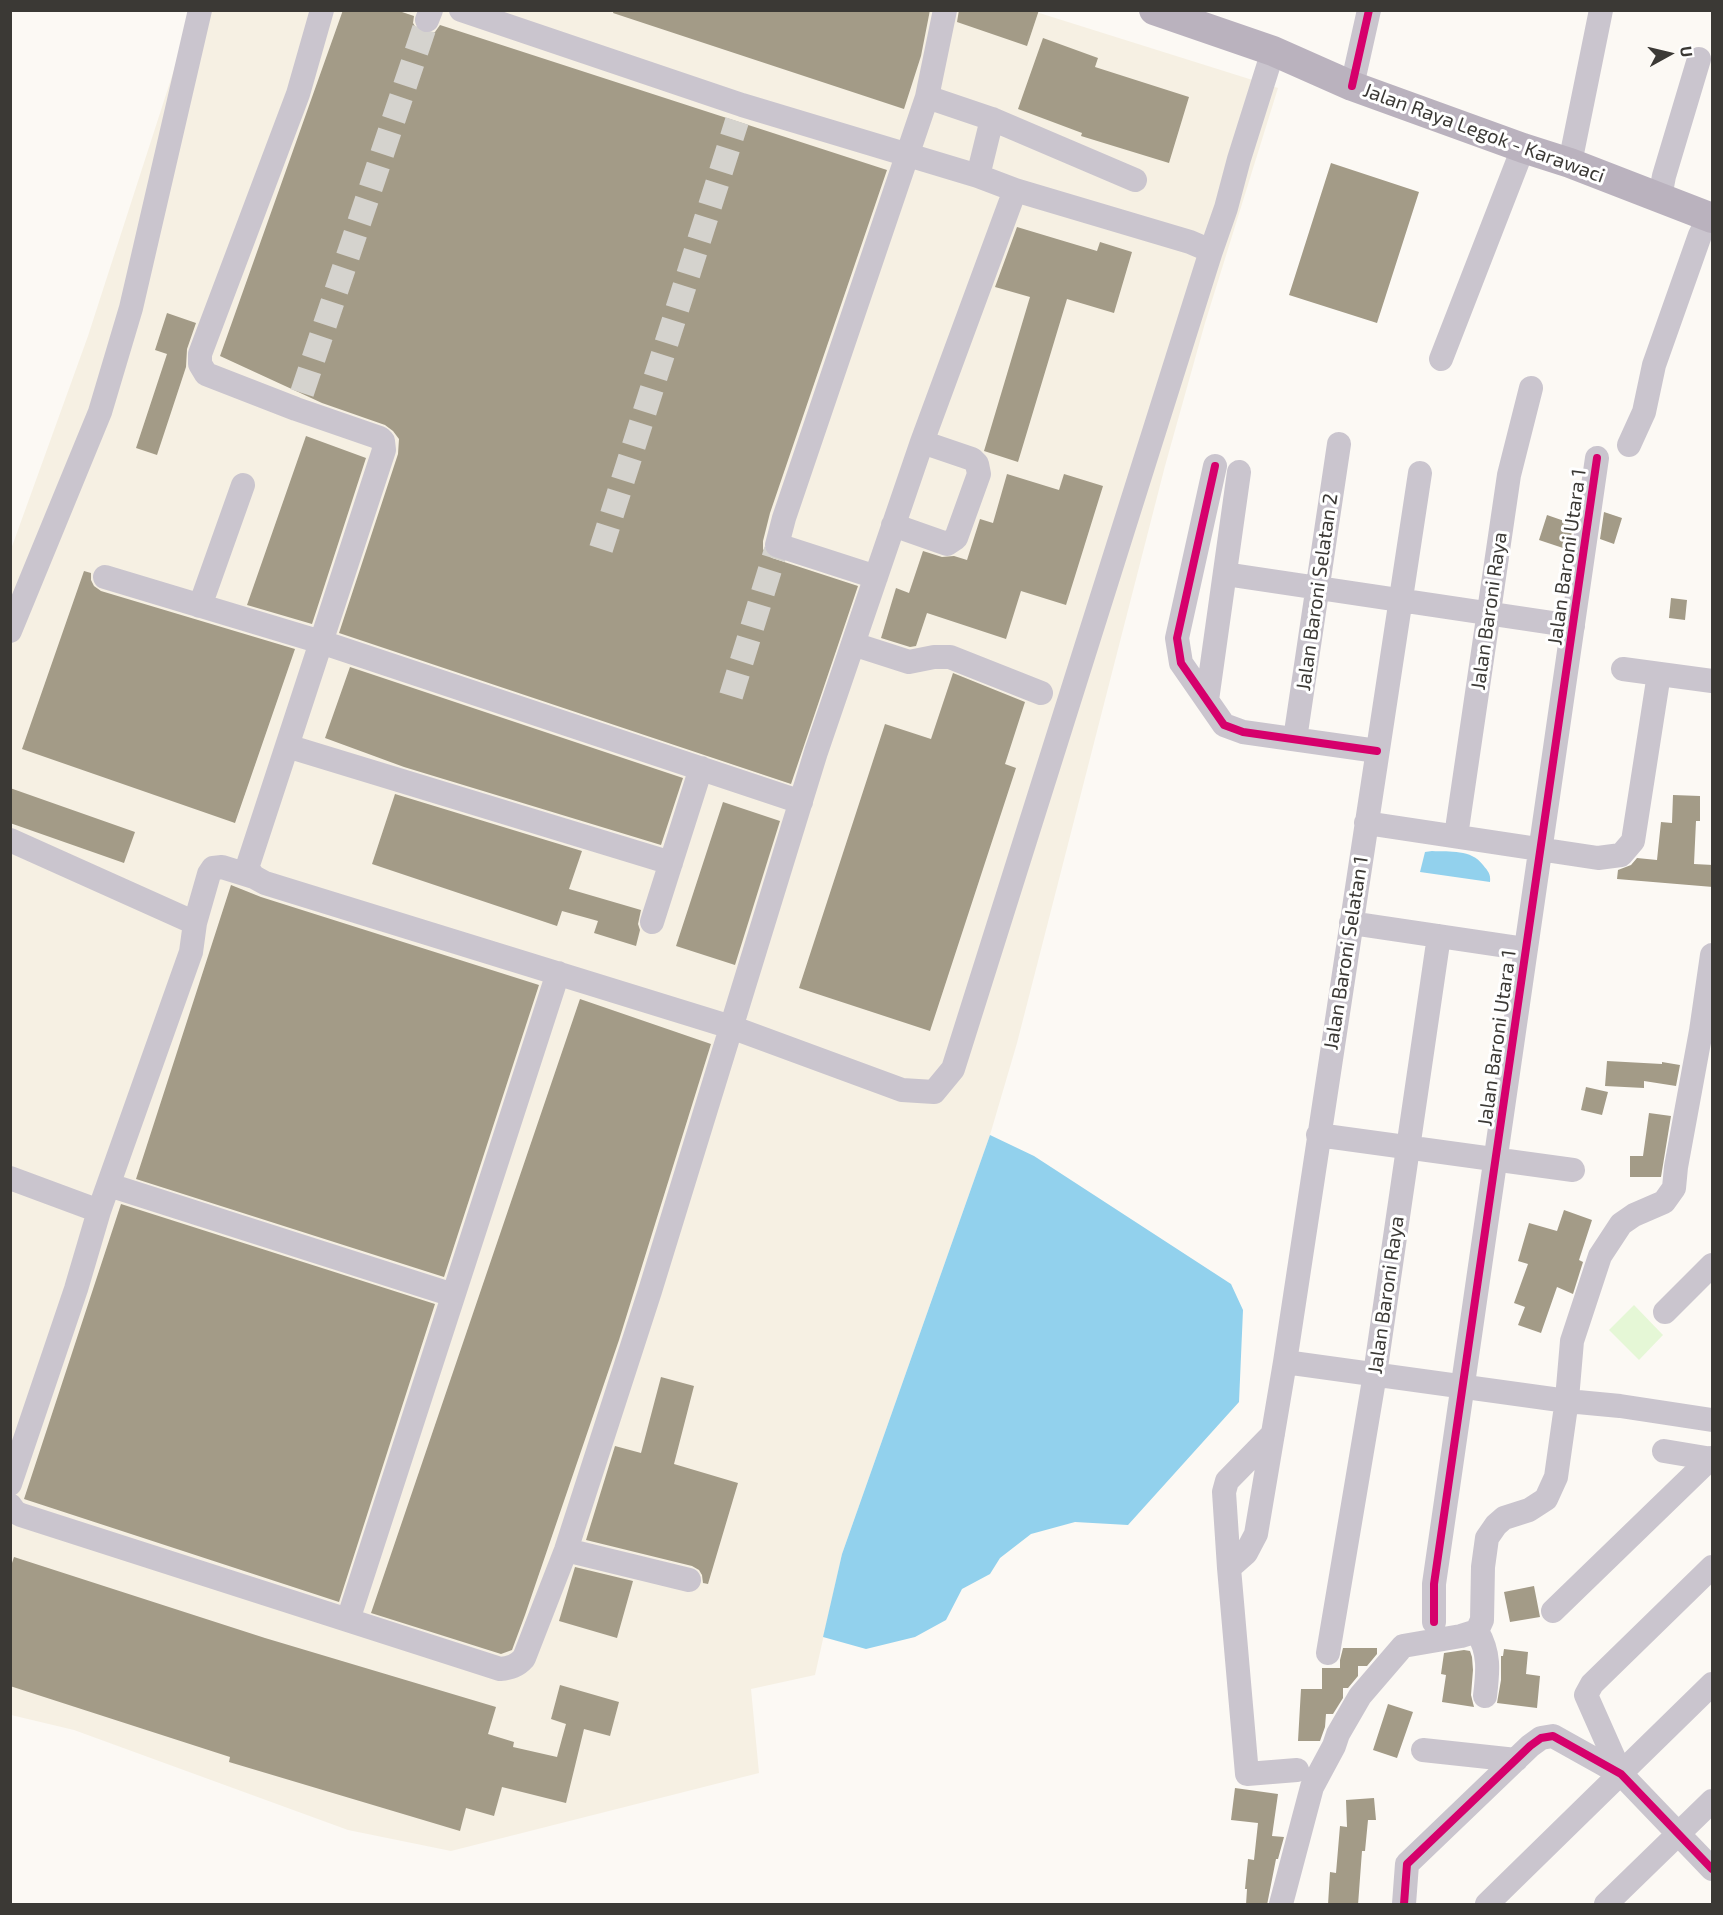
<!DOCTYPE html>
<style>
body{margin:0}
#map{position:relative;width:1723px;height:1915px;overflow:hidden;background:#fcf9f4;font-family:"Exo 2",sans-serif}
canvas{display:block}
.frame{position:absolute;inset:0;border:12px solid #3b3935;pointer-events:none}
.north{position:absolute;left:1639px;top:24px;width:60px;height:60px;-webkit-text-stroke:4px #fff;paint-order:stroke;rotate:82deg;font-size:16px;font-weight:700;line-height:24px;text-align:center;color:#3b3935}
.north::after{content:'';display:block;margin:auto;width:21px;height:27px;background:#3b3935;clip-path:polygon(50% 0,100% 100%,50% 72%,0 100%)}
</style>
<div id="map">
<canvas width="1723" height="1915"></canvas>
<div class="frame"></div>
<div class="north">U</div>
</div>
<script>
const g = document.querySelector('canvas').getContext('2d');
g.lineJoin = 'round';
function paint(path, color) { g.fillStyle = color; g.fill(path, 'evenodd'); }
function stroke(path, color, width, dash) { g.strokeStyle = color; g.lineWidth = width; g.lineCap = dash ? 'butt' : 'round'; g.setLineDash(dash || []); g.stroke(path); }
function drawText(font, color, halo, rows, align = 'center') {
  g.font = font + ' "Exo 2",sans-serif'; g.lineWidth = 6; g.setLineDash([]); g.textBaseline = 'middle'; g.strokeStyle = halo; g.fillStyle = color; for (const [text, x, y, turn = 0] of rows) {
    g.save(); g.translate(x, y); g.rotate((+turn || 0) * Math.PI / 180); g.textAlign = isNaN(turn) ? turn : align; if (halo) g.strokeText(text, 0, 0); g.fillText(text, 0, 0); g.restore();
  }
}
const built = new Path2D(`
 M193 11H1033L1278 88 1205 323 1165 466 1017 1043 990 1135 842 1554 815 1675 751 1689 759 1773 451 1851 348 1830 74 1730 11 1715 10 552 88 336Z`);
const green = new Path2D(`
 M1634 1305 1663 1335 1639 1360 1609 1330Z`);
const water = new Path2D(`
 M1432 851C1450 852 1471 849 1483 865 1488 871 1491 874 1490 882L1420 872 1425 852Z
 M990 1135 1034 1156 1231 1284 1243 1310 1239 1402 1128 1525 1075 1522 1031 1534 1000 1558 990 1574 962 1589 946 1620 915 1637 866 1649 823 1637 842 1554Z`);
const building = new Path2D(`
 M343 10H396L414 16 413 23 416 28 422 33 430 34 435 32 440 25 887 170 770 513 763 541V549L766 554 772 558 858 586 791 784 339 633 398 454 399 439 393 431 385 425 322 403 220 356Z
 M614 10H930L921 56 904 109 613 13Z
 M959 10H1039L1027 46 957 22Z
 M1043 38 1098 58 1095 67 1189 97 1169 163 1081 136 1082 133 1018 109Z
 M1331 163 1419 192 1377 323 1289 295Z
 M1017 227 1097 251 1100 242 1132 252 1114 313 1067 299 1018 462 984 451 1030 297 995 287Z
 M167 313 196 323 187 349 186 367 157 455 136 448 167 354 155 350Z
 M306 436 366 458 312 624 247 605Z
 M1007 474 1059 490 1064 474 1103 486 1066 605 1021 591 1006 639 927 613 916 646 910 647 881 638 896 588 909 593 923 551 942 557 954 556 967 560 980 519 993 523Z
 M1604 512 1622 518 1614 544 1600 539Z
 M1547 515 1573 524 1569 550 1539 540Z
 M84 571 91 573V580L94 586 101 591 295 649 235 823 22 749Z
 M1671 598 1687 600 1685 620 1669 618Z
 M350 667 683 778 661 845 404 767 325 738Z
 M953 673 1025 702 1005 764 1016 768 930 1031 799 988 885 724 931 739Z
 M10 788 135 832 124 863 10 823Z
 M395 794 582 851 569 889 641 910 638 924 640 930 636 946 594 933 598 921 562 911 557 926 372 864Z
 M1673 795 1700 796V821H1696L1694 864 1713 865V887L1617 879 1618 870 1631 865 1637 858 1657 860 1661 822 1672 823Z
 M723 802 780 821 735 965 676 946Z
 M231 885 261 897 539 985 444 1277 136 1179Z
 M580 999 711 1044 619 1340 525 1615 512 1650 501 1654 371 1613Z
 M1607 1061 1662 1064V1062L1680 1065 1676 1086 1644 1081V1088L1605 1086Z
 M1586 1087 1608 1092 1602 1115 1581 1110Z
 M1649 1113 1671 1116 1661 1177H1630V1156H1643Z
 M121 1204 435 1304 339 1602 24 1499Z
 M1564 1210 1592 1220 1579 1260 1583 1262 1573 1294 1557 1287 1541 1333 1518 1325 1525 1307 1514 1303 1528 1264 1518 1261 1529 1223 1557 1231Z
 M661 1377 694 1386 674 1464 738 1483 708 1584 703 1583 702 1575 699 1570 692 1566 586 1540 615 1446 641 1453Z
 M14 1557 265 1638 496 1707 488 1734 514 1742 513 1747 557 1757 566 1724 551 1719 560 1685 619 1702 610 1736 584 1729 566 1803 502 1787 494 1816 466 1808 460 1831 229 1762 230 1757 10 1686V1569Z
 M575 1567 633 1581 617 1638 559 1621Z
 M1534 1586 1540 1617 1510 1622 1504 1592Z
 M1343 1648H1377V1654L1367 1666H1358V1676L1348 1688H1343V1698L1333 1714H1326L1325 1727 1320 1741H1298L1301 1689H1322V1668H1340V1660Z
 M1504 1649 1528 1652 1526 1674 1540 1676 1537 1708 1497 1703 1501 1680V1656H1503Z
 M1464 1650 1470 1651 1472 1657 1473 1670 1471 1695 1474 1707 1442 1702 1446 1675 1441 1674 1444 1653Z
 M1388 1704 1413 1712 1397 1758 1373 1750Z
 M1235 1788 1278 1794 1272 1836 1284 1837 1278 1859H1276L1267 1905H1246L1247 1889H1245L1248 1859 1254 1860 1258 1823 1231 1820Z
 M1374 1798 1376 1820H1368L1365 1851H1362L1358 1905H1328L1330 1872 1336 1873 1340 1826 1347 1827 1346 1800Z`);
const minorTunnel = new Path2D(`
 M302 393 427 20
 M601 549 737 121
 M731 696 776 550`);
const minor = new Path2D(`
 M322 10 298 94 200 354V364L206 374 296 409 380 438 383 441 384 450 247 868 254 877 265 883 731 1027 902 1090 934 1092 953 1069 1211 251
 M461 10 742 105 978 176 1015 190
 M427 20 431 10
 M1352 86 1369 10
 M927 97 992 119 1135 180
 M1570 163 1601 10
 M978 176 992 119
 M1660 197 1664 176 1699 59
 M1441 359 1523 148
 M1629 445 1644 412 1654 365 1700 235 1709 217
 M1215 466 1177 638 1181 663 1224 725 1243 732 1377 751
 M893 525 947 544 956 538 979 474 977 464 972 459 922 442
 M1225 574 1573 626
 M105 577 321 642 801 802
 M876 577 777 545 784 518 927 97 945 10
 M200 606 243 485
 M10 631 100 412 131 308 200 10
 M853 644 909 662 934 657H950L1041 693
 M1623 669 1712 681
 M1207 700 1239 472
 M1295 739 1339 444
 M287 746 671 863
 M1366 823 1598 858 1621 855 1633 841 1659 674
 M1456 836 1509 475 1531 388
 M10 840 195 923 191 952 99 1211
 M652 922 701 768
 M195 923 209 874 213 868 222 867 254 877
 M1351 923 1526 949
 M1318 1135 1573 1170
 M10 1178 99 1211 76 1289 10 1484
 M109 1185 453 1295
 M1665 1312 1712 1265
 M1285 1362 1567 1401 1620 1406 1712 1420
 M1273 1434 1227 1481 1224 1492 1229 1568 1247 1774 1297 1770
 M1664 1451 1712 1459
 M10 1505 15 1512 21 1515 500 1669C510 1668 517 1666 524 1658L566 1550 650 1291 816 752 922 442 1015 190 1190 242 1211 251 1226 208 1239 159 1273 51
 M566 1550 689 1580
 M1229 1568 1246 1553 1256 1534 1285 1362 1420 473
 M1553 1611 1711 1458
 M348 1620 558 973
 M1434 1622V1584L1597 458
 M1477 1631C1490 1653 1488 1671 1485 1696
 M1328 1653 1375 1374 1439 936
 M1423 1750 1516 1760
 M1621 1774 1586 1695 1592 1684 1712 1567
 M1281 1904 1312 1787 1334 1746 1338 1734 1360 1696 1403 1646 1461 1636 1477 1631 1482 1620 1483 1567 1487 1538 1496 1525 1504 1518 1529 1510 1546 1499 1556 1477 1567 1399 1572 1341 1600 1256 1621 1224 1634 1215 1664 1202 1674 1188 1676 1167 1701 1031 1712 955
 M1404 1904 1407 1864 1530 1746 1541 1738 1553 1736 1621 1774 1712 1869
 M1487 1904 1712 1684
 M1606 1904 1712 1801`);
const major = new Path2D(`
 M1154 10 1273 51 1352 86 1523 148 1570 163 1712 218`);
const cycleway = new Path2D(`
 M1352 86 1369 10
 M1215 466 1177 638 1181 663 1224 725 1243 732 1377 751
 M1434 1622V1584L1597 458
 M1404 1904 1407 1864 1530 1746 1541 1738 1553 1736 1621 1774 1712 1869`);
const streetNames = [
 ["Jalan Raya Legok - Karawaci",1484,133,20],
 ["Jalan Baroni Utara 1",1567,557,-82],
 ["Jalan Baroni Selatan 2",1317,592,-82],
 ["Jalan Baroni Raya",1489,611,-82],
 ["Jalan Baroni Selatan 1",1346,953,-81],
 ["Jalan Baroni Utara 1",1497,1038,-82],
 ["Jalan Baroni Raya",1386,1295,-82]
];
paint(built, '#f6f0e3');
paint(green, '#e5f7d6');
paint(water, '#92d1ed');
paint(building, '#a39b87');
stroke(minorTunnel, '#d5d3ce', 24, [24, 12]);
stroke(minor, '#cac5ce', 24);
stroke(major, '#bab2be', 30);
stroke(cycleway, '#d6006c', 8);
drawText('20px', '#3b3935', '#fff', streetNames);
</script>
